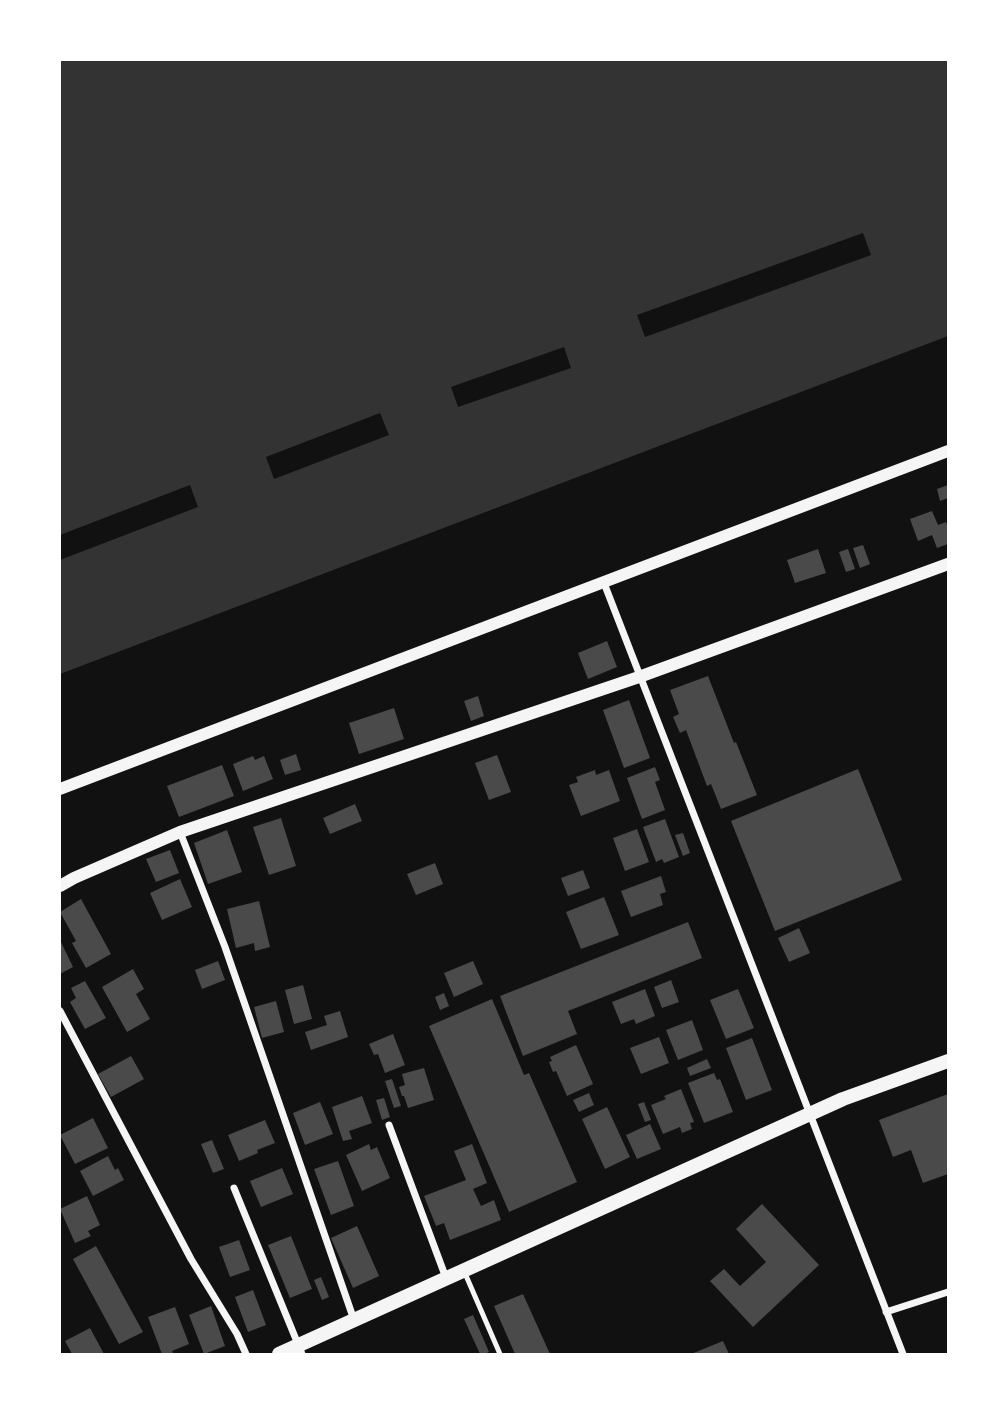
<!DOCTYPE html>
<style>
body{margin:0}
#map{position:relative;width:1008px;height:1414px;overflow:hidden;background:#111;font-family:Cabin,sans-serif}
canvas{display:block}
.frame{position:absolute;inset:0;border:61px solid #fff;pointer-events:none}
</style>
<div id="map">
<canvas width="1008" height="1414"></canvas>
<div class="frame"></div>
</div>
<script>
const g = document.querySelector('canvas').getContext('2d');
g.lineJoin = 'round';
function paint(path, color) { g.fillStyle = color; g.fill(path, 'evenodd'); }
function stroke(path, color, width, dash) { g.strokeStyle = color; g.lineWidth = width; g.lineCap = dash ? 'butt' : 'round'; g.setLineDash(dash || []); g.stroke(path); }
const water = new Path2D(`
 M60 60H948V336L60 674Z`);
const pier = new Path2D(`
 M863 233 871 255 645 337 637 315Z
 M564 347 571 368 458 407 451 387Z
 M380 413 389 435 274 479 266 457Z
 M190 485 198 507 60 560V535Z`);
const building = new Path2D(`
 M948 485V498L940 501 937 489Z
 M932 511 938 525 946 522 948 528V544L937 548 932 535 918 541 910 519Z
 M863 545 870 564 860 568 853 548Z
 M818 549 826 573 795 583 787 560Z
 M848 549 855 569 846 572 839 552Z
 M607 641 617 667 588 679 578 653Z
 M708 676 734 743 736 742 757 795 721 809 711 784 707 786 686 730 680 733 673 717 679 714 670 690Z
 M478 696 484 716 471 721 464 701Z
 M629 700 650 758 624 768 603 710Z
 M394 708 404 739 359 754 349 723Z
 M296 754 301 770 285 775 280 760Z
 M497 755 511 792 489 800 475 763Z
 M253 756 255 760 264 756 273 779 243 791 233 764Z
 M222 765 234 796 179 817 167 786Z
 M655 767 660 780 655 782 665 810 642 819 627 778Z
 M858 769 902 880 775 931 731 821Z
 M595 770 596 775 609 770 620 801 581 816 569 785 578 782 576 777Z
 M355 804 362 821 330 834 323 818Z
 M281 818 296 866 269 875 253 827Z
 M665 819 679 857 664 863 662 859 656 862 643 827Z
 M637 829 649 862 625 871 613 838Z
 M227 830 242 872 208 884 194 843Z
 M683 833 690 853 683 856 675 835Z
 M170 850 179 873 156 882 146 859Z
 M435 863 443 884 416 895 407 874Z
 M583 870 590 888 568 896 561 878Z
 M661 876 666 892 660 894 663 905 631 917 621 891Z
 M180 879 192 907 162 920 150 893Z
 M604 897 619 935 581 949 566 912Z
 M81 899 111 954 86 968 72 943 76 941 60 912Z
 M259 901 270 947 255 951 254 943 236 948 227 909Z
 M688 922 702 958 568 1011 577 1034 523 1056 500 996Z
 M799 928 810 953 789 962 778 938Z
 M60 940 73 967 60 974Z
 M218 961 225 980 202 989 195 970Z
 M473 961 483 984 454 997 444 973Z
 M133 969 144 989 136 994 150 1019 127 1032 102 987Z
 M671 980 679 1002 662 1008 654 987Z
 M85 981 106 1018 85 1029 70 1002 76 998 71 988Z
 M303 985 312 1019 294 1024 285 990Z
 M645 989 655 1016 636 1024 634 1019 621 1024 612 1002Z
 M738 989 754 1028 726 1039 710 1000Z
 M444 993 449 1006 440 1010 435 997Z
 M492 999 524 1075 529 1073 577 1182 509 1212 429 1026Z
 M276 1001 284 1032 262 1038 254 1007Z
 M340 1011 348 1037 311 1050 305 1032 327 1025 324 1016Z
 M692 1020 703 1050 678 1060 666 1030Z
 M393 1034 405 1065 385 1073 378 1054 374 1055 369 1044Z
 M659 1037 669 1063 641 1074 630 1048Z
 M752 1038 772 1090 746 1100 726 1048Z
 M576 1045 593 1084 567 1096 556 1071 553 1072 549 1062 552 1061 550 1057Z
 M131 1056 144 1079 111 1097 98 1074Z
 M707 1059 711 1068 690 1076 687 1068Z
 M424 1068 434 1100 408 1108 404 1096H402L399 1087 405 1085 402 1074Z
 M714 1073 717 1080 720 1079 733 1112 704 1123 688 1083Z
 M392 1079 401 1106 394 1108 385 1081Z
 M681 1089 694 1122 690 1123 692 1129 682 1133 680 1127 663 1134 651 1105 666 1099 664 1096Z
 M589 1093 594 1105 579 1112 573 1100Z
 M948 1094V1174L923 1183 911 1150 893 1157 879 1120Z
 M362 1096 372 1123 349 1131 352 1139 343 1141 332 1107Z
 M384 1098 390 1117 382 1120 376 1100Z
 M320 1102 333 1134 305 1145 293 1113Z
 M644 1102 651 1120 645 1122 638 1104Z
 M607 1107 630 1157 605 1169 582 1119Z
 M93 1118 108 1148 75 1164 60 1135Z
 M265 1120 275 1143 257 1150 258 1153 239 1161 228 1135Z
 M650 1124 661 1149 637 1159 626 1135Z
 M212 1140 224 1169 213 1173 201 1144Z
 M369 1144 371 1150 377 1147 390 1178 362 1191 346 1155Z
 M472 1144 487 1183 473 1189 481 1206 494 1200 501 1220 450 1240 444 1223 436 1226 424 1196 466 1180 454 1151Z
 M108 1156 115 1170 118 1168 124 1180 93 1196 80 1171Z
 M338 1161 354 1206 331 1215 314 1169Z
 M282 1168 293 1194 261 1207 250 1181Z
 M87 1196 100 1225 88 1231 91 1236 75 1243 60 1209Z
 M762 1204 819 1265 753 1327 710 1281 724 1269 740 1286 766 1262 736 1229Z
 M357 1226 379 1276 353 1288 331 1238Z
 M291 1236 312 1289 290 1298 268 1245Z
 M239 1240 250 1270 230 1277 219 1247Z
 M96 1246 143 1332 119 1344 73 1259Z
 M321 1277 329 1297 322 1300 314 1280Z
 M253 1290 266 1325 248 1332 235 1297Z
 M523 1294 550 1354H515L494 1306Z
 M211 1306 225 1346 204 1354 189 1315Z
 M175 1307 189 1344 172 1351 173 1353 170 1354H162L148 1317Z
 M473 1315 489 1352 484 1354H480L464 1319Z
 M90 1328 104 1354H72L65 1341Z
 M723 1341 729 1354H691Z`);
const service = new Path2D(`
 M464 1271 500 1354`);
const minor = new Path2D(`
 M604 583 903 1354
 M180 832 225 947 354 1320
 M60 1011 191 1259 237 1334 246 1354
 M389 1125 446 1278
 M234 1188 302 1354
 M886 1312 948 1292`);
const tertiary = new Path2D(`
 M60 789 948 451
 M60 886 74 878 180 832 639 677 948 564`);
const secondary = new Path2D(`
 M279 1354 843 1099 948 1061`);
paint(water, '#333');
paint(pier, '#111');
paint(building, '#4a4a4a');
stroke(service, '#f5f5f5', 5);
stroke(minor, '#f5f5f5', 7);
stroke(tertiary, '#f5f5f5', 12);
stroke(secondary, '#f5f5f5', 14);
</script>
